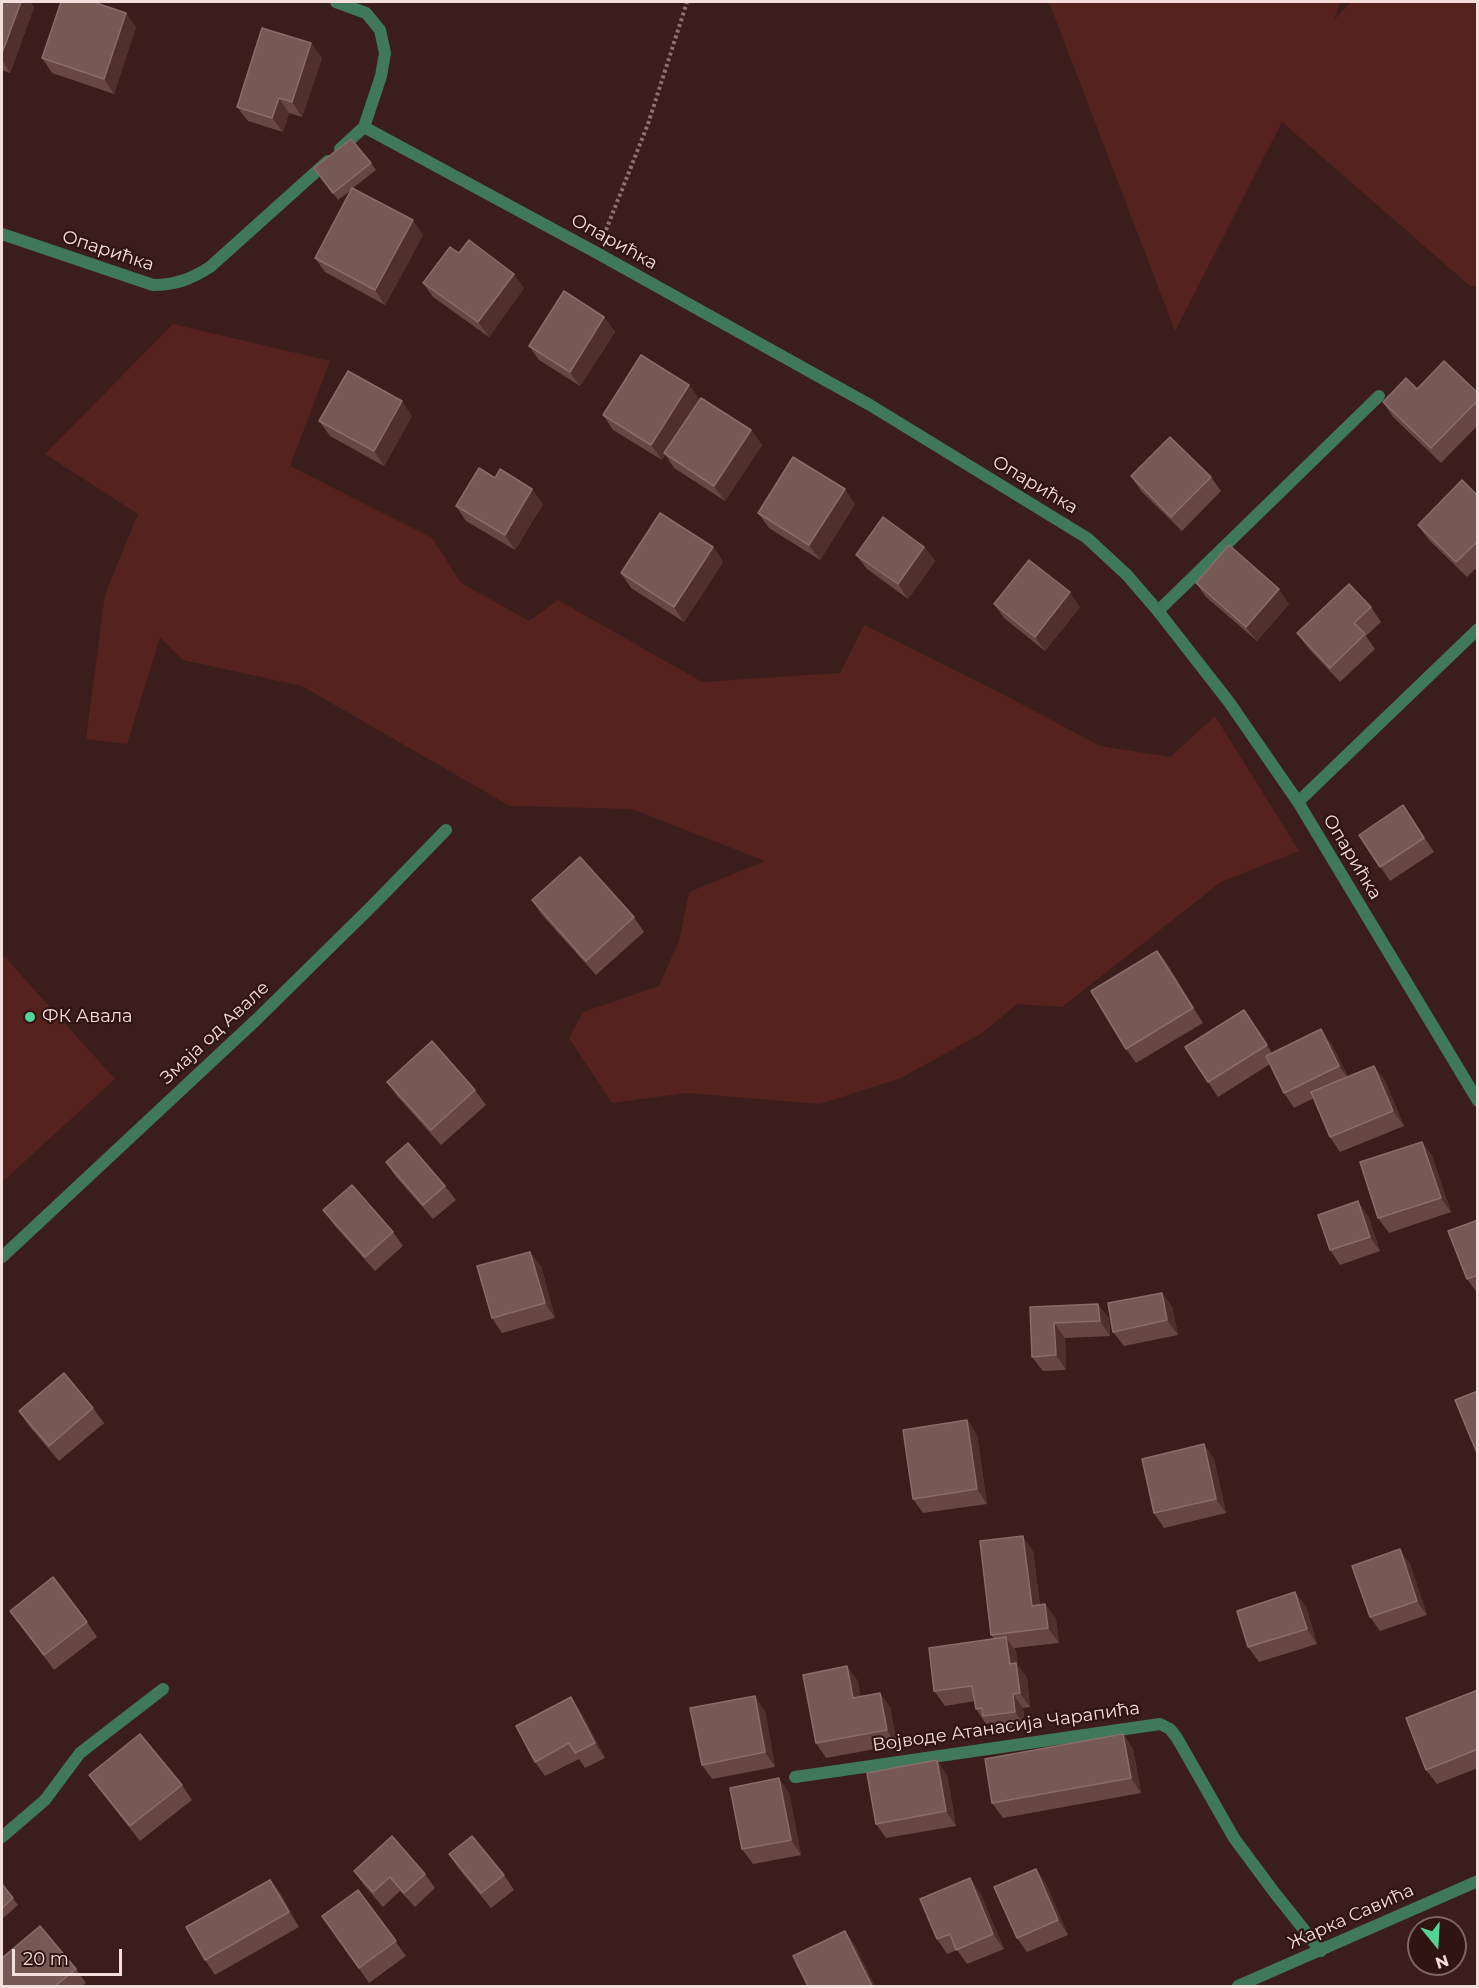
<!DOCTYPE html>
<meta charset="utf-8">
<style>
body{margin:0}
#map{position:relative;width:1479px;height:1988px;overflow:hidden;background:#3b1e1b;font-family:Montserrat,sans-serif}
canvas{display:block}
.frame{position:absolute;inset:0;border:3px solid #f3dedc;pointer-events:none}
.north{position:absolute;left:1407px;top:1916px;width:60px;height:60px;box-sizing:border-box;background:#301412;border:2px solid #7e6563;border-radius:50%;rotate:162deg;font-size:16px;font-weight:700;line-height:24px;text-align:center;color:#f3dedc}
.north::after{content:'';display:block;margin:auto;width:21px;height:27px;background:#54d396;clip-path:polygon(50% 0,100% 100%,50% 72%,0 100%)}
.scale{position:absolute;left:12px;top:1949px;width:110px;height:27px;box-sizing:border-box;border:3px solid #f3dedc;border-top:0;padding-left:8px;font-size:18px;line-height:21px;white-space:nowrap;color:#f3dedc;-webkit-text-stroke:4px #301412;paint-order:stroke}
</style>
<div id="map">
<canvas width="1479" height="1988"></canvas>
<div class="frame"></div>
<div class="north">N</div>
<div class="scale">20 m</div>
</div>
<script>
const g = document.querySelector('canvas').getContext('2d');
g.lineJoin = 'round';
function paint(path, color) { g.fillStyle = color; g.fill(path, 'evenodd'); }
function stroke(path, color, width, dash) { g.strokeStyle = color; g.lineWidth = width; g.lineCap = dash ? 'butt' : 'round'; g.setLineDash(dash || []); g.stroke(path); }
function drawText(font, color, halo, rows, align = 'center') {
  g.font = font + ' Montserrat,sans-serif'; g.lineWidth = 4.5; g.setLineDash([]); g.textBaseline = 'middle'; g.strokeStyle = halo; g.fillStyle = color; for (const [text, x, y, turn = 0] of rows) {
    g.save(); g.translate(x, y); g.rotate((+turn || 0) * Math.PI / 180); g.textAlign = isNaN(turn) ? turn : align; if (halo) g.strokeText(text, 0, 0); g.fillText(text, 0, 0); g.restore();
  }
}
const green = new Path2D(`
 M1049 2H1340L1334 20 1351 2H1477V286H1470L1282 122 1175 331Z
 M173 324 330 361 290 466 432 538 461 583 529 621 558 600 702 682 840 673 864 625 1006 696 1100 746 1170 757 1215 716 1299 851 1221 882 1062 1007 1017 1004 982 1033 901 1078 820 1104 686 1093 612 1103 569 1038 583 1012 659 986 679 941 689 892 765 861 632 809 510 806 302 686 183 660 160 637 127 744 86 739 105 594 138 514 45 454Z
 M2 954 115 1079 2 1182Z`);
const path = new Path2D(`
 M606 230 648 124 687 2`);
const service = new Path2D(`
 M1158 611 1379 396
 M1298 802 1478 629
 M2 1837 45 1800 80 1753 163 1689`);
const minor = new Path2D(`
 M336 2 366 13 380 30 385 53 381 76 364 127 340 149
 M364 127 597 253 870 405 1087 538 1127 575 1158 611 1229 702 1298 802 1478 1101
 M2 234 153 285C176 285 191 279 210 267L328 161
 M2 1257 256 1020 373 905 446 830
 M795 1777 1160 1724 1170 1729 1177 1738 1234 1838 1274 1892 1321 1951
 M1238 1986 1478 1881`);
const wall = new Path2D(`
 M2 2 34 7 10 73 2 70Z
 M136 27 114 94 52 73 42 58Z
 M322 58 302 117 289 113 283 132 248 121 237 107Z
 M371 163 376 170 353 188 423 235 385 305 325 272 315 258 351 190 338 200 314 168Z
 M459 253 524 288 489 337 433 297 423 283Z
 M604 317 615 332 580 386 539 360 529 346Z
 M689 385 699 399 689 416 751 430 762 445 725 501 674 468 665 454 662 460 613 430 603 415Z
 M1417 389 1478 393V425L1441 463 1393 417 1383 402Z
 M412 416 384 466 330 436 319 421Z
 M1131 476 1211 477 1221 491 1182 531 1141 491Z
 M495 478 543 504 515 550 466 521 456 506Z
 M1478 496V566L1467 577 1428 539 1418 525Z
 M855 504 820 560 769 528 758 513Z
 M713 547 723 562 684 622 631 588 621 573Z
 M924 547 935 561 908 599 867 569 856 555Z
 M1196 583 1289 604 1257 641 1206 597Z
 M994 604 1080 607 1045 651 1004 618Z
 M1371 607 1381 622 1366 636 1375 649 1340 682 1308 648 1297 633Z
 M1413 820 1434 852 1390 881 1359 835Z
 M532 900 634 917 644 932 596 975 542 915Z
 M1157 951 1168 965 1203 1023 1136 1063 1126 1049Z
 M1244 1010 1272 1053 1331 1043 1348 1077 1374 1066 1385 1081 1404 1126 1340 1152 1330 1137 1314 1098 1294 1108 1284 1093 1270 1064 1218 1097 1208 1082Z
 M387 1082 475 1090 486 1105 441 1145 397 1096Z
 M1422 1142 1432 1156 1451 1212 1389 1233 1378 1218Z
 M386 1162 445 1186 456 1200 433 1219 396 1177Z
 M323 1210 393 1232 403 1246 375 1271 334 1225Z
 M1368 1216 1380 1251 1340 1265 1330 1250Z
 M1478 1220V1294L1467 1279Z
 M541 1266 555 1318 502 1333 492 1318Z
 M1162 1293 1172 1307 1178 1335 1124 1346 1113 1332Z
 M1030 1307 1109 1318 1110 1336 1065 1338 1066 1370 1043 1371 1032 1357Z
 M93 1408 104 1423 59 1461 29 1426 19 1411Z
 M967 1420 977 1435 987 1504 923 1513 913 1499Z
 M1214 1459 1226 1513 1164 1528 1154 1513Z
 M1033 1551 1040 1605 1045 1604 1056 1619 1059 1643 1014 1648 1016 1652 1018 1666 1027 1678 1030 1707 1023 1708 1025 1726 993 1731 988 1723 986 1724 976 1709 975 1701 945 1706 934 1691 994 1639 991 1635Z
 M1410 1564 1427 1615 1380 1631 1370 1617Z
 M1306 1606 1317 1644 1259 1662 1248 1647Z
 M10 1611 87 1622 97 1637 54 1670Z
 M858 1681 860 1696 880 1693 890 1707 897 1745 826 1758 816 1743Z
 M1478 1690V1768L1437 1784 1426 1770Z
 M765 1711 775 1767 712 1779 702 1765Z
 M581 1712 605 1758 585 1768 579 1759 545 1776 535 1762Z
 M1123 1734 1133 1749 1141 1793 1003 1818 992 1803Z
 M89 1775 182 1785 192 1800 140 1841 99 1789Z
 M947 1775 956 1826 886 1838 876 1824Z
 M789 1793 801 1855 753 1864 742 1849Z
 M449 1854 504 1875 514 1890 491 1908 459 1869Z
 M1036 1869 1046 1884 1068 1935 1027 1952 1017 1938Z
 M354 1871 425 1874 435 1888 415 1907 400 1891 383 1907 364 1885Z
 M270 1880 281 1894 299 1927 215 1975 205 1960Z
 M2 1884 18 1905 2 1919Z
 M358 1890 406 1956 369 1983 322 1916Z
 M980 1893 1004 1949 967 1964 957 1950 947 1954 937 1939Z
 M76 1969 86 1983 82 1986H2Z`);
const shadedWall = new Path2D(`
 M21 2H30L34 7 10 73 2 60V53Z
 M126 13 136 27 114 94 104 79Z
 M311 43 322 58 302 117 292 102Z
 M279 98 289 113 283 132 272 118Z
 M413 220 423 235 385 305 375 290Z
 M514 274 524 288 489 337 478 322Z
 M604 317 615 332 580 386 570 372Z
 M689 385 699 399 662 460 651 445Z
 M402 401 412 416 384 466 374 451Z
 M751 430 762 445 725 501 714 486Z
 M532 489 543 504 515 550 505 535Z
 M845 489 855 504 820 560 809 545Z
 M713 547 723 562 684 622 674 607Z
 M924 547 935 561 908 599 898 584Z
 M1279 589 1289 604 1257 641 1246 627Z
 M1070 592 1080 607 1045 651 1035 637Z
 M1157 951 1168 965 1203 1023 1193 1008Z
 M1321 1029 1331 1043 1350 1081 1339 1066Z
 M1374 1066 1385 1081 1404 1126 1393 1111Z
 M1422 1142 1432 1156 1451 1212 1441 1198Z
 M1358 1201 1368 1216 1380 1251 1370 1237Z
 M530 1252 541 1266 555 1318 545 1303Z
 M1162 1293 1172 1307 1178 1335 1167 1320Z
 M1098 1304 1109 1318 1110 1336 1100 1321Z
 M1054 1323 1065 1338 1066 1370 1056 1355Z
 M967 1420 977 1435 987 1504 977 1489Z
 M1204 1444 1214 1459 1226 1513 1216 1499Z
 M1023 1536 1033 1551 1042 1621 1032 1606Z
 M1400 1549 1410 1564 1427 1615 1417 1601Z
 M1295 1592 1306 1606 1317 1644 1307 1629Z
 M1045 1604 1056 1619 1059 1643 1048 1628Z
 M1006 1637 1016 1652 1018 1666 1027 1678 1030 1707 1020 1693 1010 1664Z
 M847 1666 858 1681 863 1712 853 1698Z
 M880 1693 890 1707 897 1745 887 1730Z
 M1013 1694 1023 1708 1025 1726 1015 1712Z
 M755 1696 765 1711 775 1767 765 1752Z
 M571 1697 581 1712 605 1758 595 1743Z
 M1123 1734 1133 1749 1141 1793 1131 1778Z
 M937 1760 947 1775 956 1826 946 1811Z
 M779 1778 789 1793 801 1855 791 1840Z
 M1036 1869 1046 1884 1068 1935 1058 1920Z
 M970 1878 980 1893 1004 1949 993 1934Z
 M270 1880 281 1894 299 1927 289 1912Z
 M845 1931 855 1945 875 1986H872Z`);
const building = new Path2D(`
 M2 2H21L2 53Z
 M61 2H93L126 13 104 79 42 58Z
 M262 28 311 43 292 102 279 98 272 118 237 107Z
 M351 139 371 163 333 193 314 168Z
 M352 188 413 220 375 290 315 258Z
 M469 240 514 274 478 322 423 283 450 247 459 253Z
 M564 291 604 317 570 372 529 346Z
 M641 355 689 385 651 445 603 415Z
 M1444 361 1478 393V400L1431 448 1383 402 1406 378 1417 389Z
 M348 371 402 401 374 451 319 421Z
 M701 398 751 430 714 486 664 453Z
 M1170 437 1211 477 1171 517 1131 476Z
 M793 457 845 489 809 545 758 513Z
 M479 468 495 478 500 469 532 489 505 535 456 506Z
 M1462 480 1478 496V541L1456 562 1418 525Z
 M660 513 713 547 674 607 621 573Z
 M883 517 924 547 898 584 856 555Z
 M1229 545 1279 589 1246 627 1196 583Z
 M1029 560 1070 592 1035 637 994 604Z
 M1349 584 1371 607 1354 623 1365 634 1330 668 1297 633Z
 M1403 805 1424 838 1380 867 1359 835Z
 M580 857 634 917 586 961 532 900Z
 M1157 951 1193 1008 1126 1049 1091 991Z
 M1244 1010 1267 1045 1208 1082 1185 1047Z
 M1321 1029 1339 1066 1284 1093 1266 1056Z
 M432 1041 475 1090 431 1130 387 1082Z
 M1374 1066 1393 1111 1330 1137 1311 1092Z
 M1422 1142 1441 1198 1378 1218 1360 1162Z
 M408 1143 445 1186 423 1205 386 1162Z
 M352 1185 393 1232 365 1257 323 1210Z
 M1358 1201 1370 1237 1330 1250 1318 1215Z
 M1478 1220V1275L1467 1279 1448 1231Z
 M530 1252 545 1303 492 1318 477 1266Z
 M1162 1293 1167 1320 1113 1332 1108 1303Z
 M1098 1304 1100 1321 1054 1323 1056 1355 1032 1357 1030 1307Z
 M64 1373 93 1408 49 1446 19 1411Z
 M1478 1391V1453H1477L1455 1400Z
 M967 1420 977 1489 913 1499 903 1430Z
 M1204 1444 1216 1499 1154 1513 1142 1459Z
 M1023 1536 1032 1606 1045 1604 1048 1628 991 1635 980 1541Z
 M1400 1549 1417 1601 1370 1617 1352 1566Z
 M53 1577 87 1622 44 1655 10 1611Z
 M1295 1592 1307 1629 1248 1647 1237 1611Z
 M1006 1637 1010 1664 1016 1663 1020 1693 1013 1694 1015 1712 983 1716 982 1708 976 1709 972 1686 934 1691 929 1648Z
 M847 1666 853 1698 880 1693 887 1730 816 1743 803 1675Z
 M1478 1690V1749L1426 1770 1406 1718Z
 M755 1696 765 1752 702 1765 690 1708Z
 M571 1697 595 1743 575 1753 569 1743 535 1762 516 1726Z
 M140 1734 182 1785 130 1826 89 1775Z
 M1123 1734 1131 1778 992 1803 985 1759Z
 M937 1760 946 1811 876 1824 867 1773Z
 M779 1778 791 1840 742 1849 730 1788Z
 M392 1836 425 1874 404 1893 390 1877 373 1892 354 1871Z
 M472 1836 504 1875 481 1893 449 1854Z
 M1036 1869 1058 1920 1017 1938 994 1887Z
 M970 1878 993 1934 956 1950 950 1934 937 1939 920 1899Z
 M270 1880 289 1912 205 1960 186 1927Z
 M2 1884 13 1898 2 1908Z
 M358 1890 396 1941 359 1968 322 1916Z
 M40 1926 76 1969 55 1986H2V1958Z
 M845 1931 872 1986H808L793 1956Z`);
const markers = [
 [30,1017,6,"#54d396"]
];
const streetNames = [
 ["Опарићка",614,242,29],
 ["Опарићка",108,251,18],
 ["Опарићка",1035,485,31],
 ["Опарићка",1352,857,59],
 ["Змаја од Авале",215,1033,-43],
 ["Војводе Атанасија Чарапића",1006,1727,-8],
 ["Жарка Савића",1351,1917,-24]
];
const poiNames = [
 ["ФК Авала",42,1017]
];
paint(green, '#55221e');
stroke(path, '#8c7270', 4, [3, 3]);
stroke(service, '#40785b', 12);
stroke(minor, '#40785b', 12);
paint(wall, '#674744');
paint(shadedWall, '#4f302d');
paint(building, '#765855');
stroke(building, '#896d6a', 1.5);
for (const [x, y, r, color] of markers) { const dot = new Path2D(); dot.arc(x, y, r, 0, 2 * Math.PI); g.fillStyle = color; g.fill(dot); stroke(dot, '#301412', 2); }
drawText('18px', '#f3dedc', '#301412', streetNames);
drawText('18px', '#f3dedc', '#301412', poiNames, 'left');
</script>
